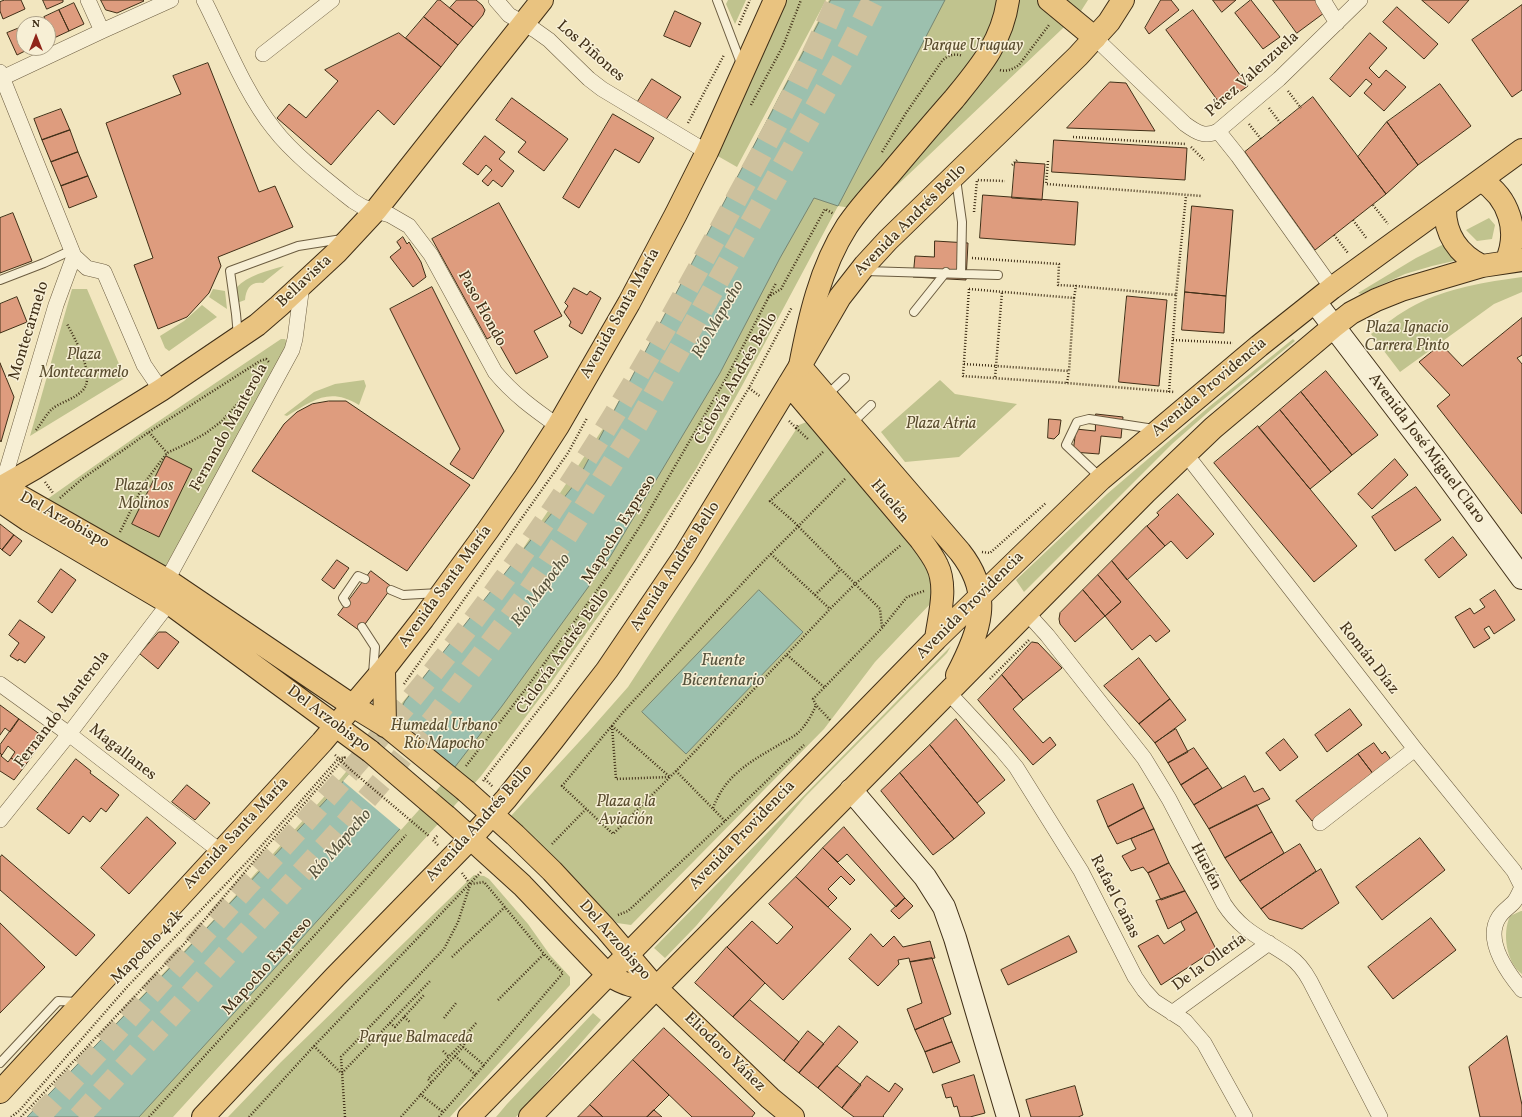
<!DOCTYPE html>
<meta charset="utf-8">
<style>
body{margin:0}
#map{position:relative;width:1522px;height:1117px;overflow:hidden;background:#f2e6bf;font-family:Vollkorn,serif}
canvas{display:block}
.north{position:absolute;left:16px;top:16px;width:40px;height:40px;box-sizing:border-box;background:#f7efd5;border:1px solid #aea289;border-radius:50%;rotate:0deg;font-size:11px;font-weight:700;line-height:16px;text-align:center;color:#402f17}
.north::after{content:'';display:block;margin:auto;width:14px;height:18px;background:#8f2418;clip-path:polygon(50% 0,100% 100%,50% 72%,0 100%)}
</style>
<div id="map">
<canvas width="1522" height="1117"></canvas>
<div class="north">N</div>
</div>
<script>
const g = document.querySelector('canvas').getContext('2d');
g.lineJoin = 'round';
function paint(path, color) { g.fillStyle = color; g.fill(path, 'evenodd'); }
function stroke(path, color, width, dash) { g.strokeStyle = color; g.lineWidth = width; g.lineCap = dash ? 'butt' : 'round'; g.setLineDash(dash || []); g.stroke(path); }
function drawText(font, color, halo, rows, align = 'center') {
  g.font = font + ' Vollkorn,serif'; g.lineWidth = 3; g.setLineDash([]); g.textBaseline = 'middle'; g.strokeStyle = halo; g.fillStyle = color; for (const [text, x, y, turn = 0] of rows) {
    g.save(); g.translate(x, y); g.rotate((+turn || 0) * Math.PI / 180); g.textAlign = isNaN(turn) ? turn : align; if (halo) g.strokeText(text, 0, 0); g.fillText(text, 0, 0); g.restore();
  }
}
const green = new Path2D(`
 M728 0H746L735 24 726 4Z
 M784 0H826L737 167 716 155Z
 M829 0H1088L1081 11 870 211 838 206 743 384 696 469 617 590 543 694 481 776 306 971 173 1117H28L219 914 341 778 502 580 606 424 690 272 781 92Z
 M1489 218 1495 225 1492 239 1477 241 1466 230Z
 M1444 244 1458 260 1432 266 1405 274 1361 294 1358 293 1416 258Z
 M284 266 263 283C251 281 246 288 245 300L237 303 236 288C248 275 267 271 284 266Z
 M1522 277V292L1494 304 1400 372 1371 334C1385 325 1399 313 1415 305 1447 288 1486 282 1522 277Z
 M72 289H87L125 378 30 436Z
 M213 289 225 291 227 309 209 297Z
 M202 305 217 317 169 351 165 348 160 336 184 321Z
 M281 339H285L289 346 164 569 46 500 144 431Z
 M1293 339 1295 341 1213 408 1172 444 1024 592 1016 580 1107 494 1210 406Z
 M364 380 366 386 359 405C329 387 314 400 287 416L284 415 314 392 335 384Z
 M940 380 955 394 1017 404 959 457 905 462 881 432Z
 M809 421 933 566 932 602 875 662 824 729 631 925 617 923 510 817 590 730 628 687 799 425Z
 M951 646 947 653 805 797 696 926 665 958 654 948Z
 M474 875 484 876 489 879 528 924 550 955 570 977V985L450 1117H228L281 1062Z
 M1521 911H1522V974C1506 963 1502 933 1510 916Z
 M593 1013 601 1020 516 1117H496L507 1104Z`);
const water = new Path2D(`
 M831 0H945L838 206 814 198 780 258 720 373 610 557 502 706 451 772 265 979 139 1117H27L167 971 340 785 394 722 405 701 577 481Z
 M759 590 803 632 686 754 642 712Z`);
const pier = new Path2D(`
 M394 722 452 773 401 830 343 781Z`);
const building = new Path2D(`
 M5 0H21L25 9 3 19 0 11V2Z
 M43 0H63V2L47 9Z
 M101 0H143L144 1 117 13 106 10Z
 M438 0H440L473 27 458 45 424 17Z
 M457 0H476L482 5 485 10 483 15 473 27 450 8Z
 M1161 0H1171L1179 10 1149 34 1145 28Z
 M1213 0H1236L1222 12Z
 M1251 0 1280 37 1263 49 1235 13Z
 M1273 0H1315L1324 13 1297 33Z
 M1422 0H1469L1449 23Z
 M74 3 84 24 69 31 59 10Z
 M1522 5V90L1512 97 1472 40Z
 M1397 7 1438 44 1424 59 1383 22Z
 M59 10 69 31 54 38 44 17Z
 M1193 10 1248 86 1221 105 1166 30Z
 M675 11 701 23 690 47 664 36Z
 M424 17 458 45 441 67 406 38Z
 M22 27 24 31V48H31L17 55 7 33Z
 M399 33 441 67 394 125 378 110 331 165 277 118 289 104 306 118 338 81 325 70Z
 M1370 33 1387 48 1369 68 1379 78 1386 70 1406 87 1384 111 1364 93 1372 84 1366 79 1350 97 1330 79Z
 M208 63 259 192 275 186 293 227 218 257 221 266 209 293 187 317 158 329 134 265 153 258 106 123 181 94 173 76Z
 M652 79 681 97 665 121 637 103Z
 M1110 82 1126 83 1155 131 1067 128Z
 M1440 84 1471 126 1418 165 1387 122Z
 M1313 97 1386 194 1315 250 1245 152Z
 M512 98 568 139 544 171 518 152 526 142 496 120Z
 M61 109 70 130 42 140 34 119Z
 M613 114 654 138 639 163 615 149 579 208 563 198Z
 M1387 122 1418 165 1386 194 1358 157Z
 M70 130 78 152 51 162 42 140Z
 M485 136 505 152 499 159 514 171 502 187 493 180 488 186 482 181 492 170 486 165 478 175 463 164Z
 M1054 140 1187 148 1185 180 1052 172Z
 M78 152 88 176 61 186 51 162Z
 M1015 162 1045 164 1042 200 1012 198Z
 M88 176 97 197 69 208 61 186Z
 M983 195 1078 202 1075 245 980 238Z
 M499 203 562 316 534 331 548 357 516 374 494 335 487 339 432 239Z
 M1192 206 1233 210 1226 296 1185 292Z
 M13 213 32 261 0 273V218Z
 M403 237 407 244 409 242 421 262 426 277 413 287 390 257 401 248 397 242Z
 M935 241 968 243 966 280 913 277 915 256 934 257Z
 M432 287 504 431 473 479 450 464 460 449 390 309Z
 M574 288 587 295 590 291 601 298 582 334 569 326 571 322 564 312 568 306 565 303Z
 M1185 292 1226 296 1224 333 1182 330Z
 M1127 296 1167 300 1159 386 1119 382Z
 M17 297 27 322 0 333V304Z
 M1522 318V355L1517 358 1522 364V514L1437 406 1450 395 1419 362 1441 344 1462 366Z
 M0 363 14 397 1 442 0 440Z
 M1326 371 1378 435 1352 455 1301 392Z
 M1301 392 1352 455 1331 472 1280 410Z
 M329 401H346L470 485 407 571 252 471 284 424 297 412 312 404Z
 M1280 410 1331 472 1310 489 1259 428Z
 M1096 414 1123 417 1121 438 1101 436 1099 454 1073 452 1076 429 1095 431Z
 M1049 419 1061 420 1059 434 1054 439 1048 438Z
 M1258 426 1357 546 1314 582 1214 463Z
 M166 456 192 469 159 537 132 524Z
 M1395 459 1408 475 1372 509 1358 494Z
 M1416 487 1441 520 1395 551 1372 517Z
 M1178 494 1214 534 1187 559 1171 541 1165 546 1147 526 1159 515 1157 513Z
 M0 524 14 535 2 550 0 548Z
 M1147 526 1165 546 1127 580 1112 561Z
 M14 535 22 541 10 556 2 550Z
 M1453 537 1467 555 1439 578 1425 560Z
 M337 560 349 568 334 589 322 580Z
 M1112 561 1170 631 1156 642 1150 635 1132 650 1105 616 1121 602 1098 575Z
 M61 569 76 580 52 613 38 602Z
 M371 571 392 587 360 631 338 615Z
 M1098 575 1121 602 1105 616 1083 590Z
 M1083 590 1105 616 1075 642 1060 624 1059 619 1060 613Z
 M1495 590 1515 620 1494 634 1489 626 1484 629 1490 638 1474 648 1455 617 1470 608 1474 614 1485 607 1480 600Z
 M20 620 45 637 25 663 19 659 18 661 10 656 19 643 9 635Z
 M159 632H166L179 642 158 669 140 654Z
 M1032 642 1038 643 1062 668 1023 700 1002 675Z
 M1139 658 1170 699 1139 724 1104 686Z
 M1002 675 1023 700 1013 709 1043 743 1050 737 1056 745 1033 765 978 700Z
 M1170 699 1186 720 1155 743 1139 724Z
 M0 705 19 719 10 732 5 728 0 735Z
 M1350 709 1362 725 1327 752 1315 735Z
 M19 719 45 738 24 767 11 758 15 752 8 746 2 755 0 753V745Z
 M956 719 1005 780 977 803 930 745Z
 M1176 729 1188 752 1168 763 1155 743Z
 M1284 739 1298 757 1280 771 1266 753Z
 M1374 743 1382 754 1385 751 1392 761 1374 775 1358 754Z
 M930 745 985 813 954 839 900 773Z
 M1194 748 1208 768 1181 785 1168 763Z
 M0 753 2 755 1 756 8 762 11 758 24 767 14 780 0 771Z
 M1358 754 1374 775 1312 821 1296 801Z
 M76 759 91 771 90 773 119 795 106 812 101 808 90 822 83 816 69 834 37 809Z
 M1208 768 1222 788 1194 805 1181 785Z
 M900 773 954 839 933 855 881 791Z
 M1245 776 1254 792 1263 788 1270 799 1209 829 1194 805Z
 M1133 784 1144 808 1108 827 1097 801Z
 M187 785 210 803 195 820 172 802Z
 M1257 805 1272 832 1225 858 1209 829Z
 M1144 808 1154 829 1117 844 1108 827Z
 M147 817 176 843 129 894 101 868Z
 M844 827 905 898 896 907 847 854 838 862 823 848Z
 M1154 829 1169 863 1148 873 1143 867 1131 871 1122 856 1136 849 1131 839Z
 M1272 832 1284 853 1240 881 1225 858Z
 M1420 838 1445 870 1382 920 1356 887Z
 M1300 844 1316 871 1261 909 1240 881Z
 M823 848 855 880 850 885 841 876 828 889 837 898 828 907 796 877Z
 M2 855 95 935 76 956 0 890V858Z
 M1169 863 1185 891 1161 900 1148 873Z
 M1321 869 1339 903 1302 929 1269 919 1261 909Z
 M796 877 851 929 783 1000 727 947 752 921 777 944 793 927 769 904Z
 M1185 891 1197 912 1168 929 1156 901Z
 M905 898 913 906 899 919 891 911Z
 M1197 912 1216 949 1161 985 1138 946 1158 935 1164 944 1185 930 1181 922Z
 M1431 918 1456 950 1393 999 1368 967Z
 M0 923 45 967 0 1013Z
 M871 934 883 947 894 936 903 947 930 941 935 958 910 962 909 958 898 960 899 964 878 986 849 959Z
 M1069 936 1077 952 1008 985 1001 970Z
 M727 947 765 983 733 1017 695 983Z
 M932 958 951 1014 915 1030 907 1009 922 1003 910 962Z
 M750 1000 799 1042 784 1061 733 1017Z
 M943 1018 952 1042 925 1052 915 1030Z
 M839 1026 858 1042 818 1088 799 1073Z
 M664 1028 755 1113 752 1117H692L633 1060Z
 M808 1031 824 1044 799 1073 784 1061Z
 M1507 1036 1522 1105V1117H1480L1469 1067Z
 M952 1042 960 1062 933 1073 925 1052Z
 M633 1060 669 1095 647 1117H603L590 1105Z
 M837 1066 861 1085 842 1108 818 1088Z
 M974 1075 985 1113 970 1117H960L957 1106 954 1107 951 1097 946 1098 942 1085Z
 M867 1076 889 1092 895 1083 903 1089 883 1116 884 1117H854L842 1108Z
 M1075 1086 1083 1115 1078 1117H1031L1026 1100Z
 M590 1105 603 1117H578Z
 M654 1110 662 1117H647Z`);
const highwayTunnel = new Path2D(`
 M39 1117C109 1040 178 963 248 885 307 820 366 755 421 687 485 608 545 525 599 439 644 368 684 295 724 222 763 149 805 77 837 0
 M79 1117 341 829 389 773 436 716 525 597 564 540 638 423 847 52 873 0`);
const path = new Path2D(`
 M739 25 750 0
 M1000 70C1007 72 1013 69 1019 65L1049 25
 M1288 91 1301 108
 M751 105 783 46 801 0
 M1269 108 1281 124
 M688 123 724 55
 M1249 124 1261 139
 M1073 137 1186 144
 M1191 147 1204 160
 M882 152 906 113 942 61C948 55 954 53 963 56
 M1048 161 1046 184 1202 196
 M1012 165 1017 160
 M1373 205 1388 224
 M974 212 977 180 1005 181
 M1353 220 1367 239
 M1334 235 1348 253
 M972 258 1059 264 1058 285 1076 286
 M969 289 1074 298 1069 371 996 366 1002 292
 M969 289 963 376 1067 383 1174 392
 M768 297 781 289 825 209 834 214
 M1074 298 1076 286 1176 295 1186 196
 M1173 340 1233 343
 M964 364 996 366 995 378
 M1067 383 1069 371
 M749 388 761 397
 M1169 392 1176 295
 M789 421 796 428 799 424
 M796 428 809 440
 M36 430C41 424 45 416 51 410 58 403 73 400 82 391 97 377 75 339 67 324
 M149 432 260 361 266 359 269 362
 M823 452 770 501 792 520 880 609 882 627
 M845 479 752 573 624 711 562 786 613 834 681 766 830 609 855 584 901 545
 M45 482 53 493
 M60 498 82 479 149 432 167 453
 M120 532 145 482 167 453 192 441 206 433 222 421 252 388
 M982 552 990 553 1046 503
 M771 554 830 609
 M815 595 840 570
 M787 655 824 687
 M990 679 1030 639
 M404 684 568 453 587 418
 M830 720 816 705 813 699 882 628 907 597 924 591
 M612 726 616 779 669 777
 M612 726 670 777
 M335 755 352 771
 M466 766 525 690 609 574 642 523 728 375 776 283
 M676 771 725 821
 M485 779 493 787
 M483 781 557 686 648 553 749 388 792 307
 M713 808C725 776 748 763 777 746 783 742 792 738 798 733 806 725 812 715 816 705
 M552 844 586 809
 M438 845 433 840 438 835
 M462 873 470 884
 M618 915 628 911 725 821 804 745
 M452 957 505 907
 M498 1000 544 954
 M404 1017 410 1022
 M444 1018 456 1003
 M390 1023 395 1027 424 995
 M314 1046 481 872
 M463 1047 484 1065 563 973 544 954 484 882 471 884
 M443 1051 449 1057
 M455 1056 476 1075
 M342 1073 431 980
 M431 1082 428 1079 464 1041H466
 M420 1094 443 1112
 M11 1117 19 1111 127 987 248 861 338 759 346 757
 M21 1117 185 943 265 848 346 756
 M149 1117 406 835
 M249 1117 314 1046 341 1073
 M345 1117 341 1057 444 949 458 922 470 885
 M401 1117 463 1047 470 1030 477 1022
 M439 1117 484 1065`);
const lane = new Path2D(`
 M717 0 742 66
 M956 179 962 222 961 273
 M865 271 998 275
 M0 280 44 263 72 250
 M914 312 946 272
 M238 336 236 314 230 271 298 246 342 239
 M827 395 845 378
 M850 425 871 405
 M1101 478 1066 445 1077 422 1089 419 1154 429
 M391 590 403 595 439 593
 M346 603 343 598 358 576 365 579
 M362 627 375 647 373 674
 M0 1063 58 1001 78 1002`);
const street = new Path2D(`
 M88 0 102 31
 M204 0C225 41 245 93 274 129 293 154 328 181 353 201L363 207 390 215 409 226 431 255 495 372C513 394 535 410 558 426
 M496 0 509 15 535 30 549 40 589 79 602 89 707 152
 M1323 0 1337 23
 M1095 38 1185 124C1196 132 1205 138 1218 131L1279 79 1360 0
 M263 54 332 0
 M0 72 74 256 87 268 104 272 144 365 161 390
 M0 79 102 31 171 0
 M1218 131 1238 156 1332 288
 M1185 453 1415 749 1514 871 1522 887
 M2 486 56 305 74 256
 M167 580 292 350 295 339 302 285
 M1027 613 1047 635 1144 758 1169 799 1224 904C1243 933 1263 938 1290 957 1299 963 1305 972 1310 981L1380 1117
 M0 684 69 734 221 852
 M948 692 1001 749 1016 767 1081 871 1135 977 1144 990 1154 1001 1185 1021 1204 1043 1245 1117
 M0 820 69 734 169 603
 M1320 823 1415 749
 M1522 887C1519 893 1517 899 1513 903 1508 908 1503 911 1499 917 1484 940 1507 972 1522 990
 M1172 1013 1269 943`);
const secondary = new Path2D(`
 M1315 302 1437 462 1522 578
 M851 790 925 877 944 907 955 938 1008 1117`);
const primary = new Path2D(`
 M1481 180C1509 198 1520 231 1506 262
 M1445 206C1444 233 1458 254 1482 266
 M800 366 960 552C994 595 980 631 957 675
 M789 384 920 539C926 547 933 556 937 565 948 587 939 616 936 639
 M2 486 167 580 353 706 389 728
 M0 488 35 468 161 390 257 325 279 306 336 253 376 210 542 0
 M0 501 28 520 169 603 370 751
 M384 669 385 726
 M466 791 515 835 552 871 605 928 656 988 770 1098 793 1117
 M446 816 522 885 607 974C623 984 637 989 656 988
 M0 1092 322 742 384 669 423 619 488 530 525 477 558 426 629 303 676 214 707 152 775 0
 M203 1117 335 977 471 838 506 799 553 740 607 670 685 555 800 366 840 297 865 265 888 240 1078 56 1109 22 1123 0
 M469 1117 936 639 1101 479 1259 346 1332 288 1522 150
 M530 1117 656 988 1146 492 1213 428 1333 327 1351 313 1376 300 1401 290 1482 266 1522 260`);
const highway = new Path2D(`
 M1049 0 1095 38
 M800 366C809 319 820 268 847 226 859 208 874 192 889 175 910 150 932 124 954 99 980 67 1002 42 1008 0`);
const pathBridge = new Path2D(`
 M352 771 429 836`);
const primaryBridge = new Path2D(`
 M389 728 466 791
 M370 751 446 816`);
const parkNames = [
 ["Parque Uruguay",973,47],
 ["Plaza Ignacio",1407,329],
 ["Carrera Pinto",1407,347],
 ["Plaza",84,356],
 ["Montecarmelo",84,374],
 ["Plaza Atria",941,425],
 ["Plaza Los",144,487],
 ["Molinos",144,505],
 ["Humedal Urbano",444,727],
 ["Río Mapocho",444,745],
 ["Plaza a la",626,803],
 ["Aviación",626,821],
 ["Parque Balmaceda",416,1039]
];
const streetNames = [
 ["Los Piñones",590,52,41],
 ["Pérez Valenzuela",1253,75,-42],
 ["Avenida Andrés Bello",911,221,-45],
 ["Bellavista",305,282,-43],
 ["Paso Hondo",481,309,61],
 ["Avenida Santa María",621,314,-61],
 ["Montecarmelo",30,331,-73],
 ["Ciclovía Andrés Bello",737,379,-60],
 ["Avenida Providencia",1210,388,-40],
 ["Fernando Manterola",230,428,-61],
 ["Avenida José Miguel Claro",1426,449,53],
 ["Huelén",889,502,50],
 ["Del Arzobispo",64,521,29],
 ["Mapocho Expreso",620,530,-58],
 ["Avenida Andrés Bello",676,567,-57],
 ["Avenida Santa María",446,587,-54],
 ["Avenida Providencia",971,606,-45],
 ["Ciclovía Andrés Bello",564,652,-55],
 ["Román Díaz",1368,659,52],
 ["Fernando Manterola",63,710,-52],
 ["Del Arzobispo",328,720,37],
 ["Magallanes",122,753,38],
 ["Avenida Andrés Bello",480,824,-48],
 ["Avenida Santa María",237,834,-47],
 ["Avenida Providencia",743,836,-46],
 ["Huelén",1205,867,63],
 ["Rafael Cañas",1114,897,63],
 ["Del Arzobispo",614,941,49],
 ["Mapocho 42k",148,948,-46],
 ["De la Ollería",1210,963,-36],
 ["Mapocho Expreso",268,967,-48],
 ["Eliodoro Yáñez",724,1053,44]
];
const waterNames = [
 ["Río Mapocho",719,320,-60],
 ["Río Mapocho",542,591,-53],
 ["Fuente",723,662],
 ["Bicentenario",723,682],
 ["Río Mapocho",341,845,-49]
];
paint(green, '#c0c38e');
paint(water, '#9cc0ae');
stroke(water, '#778672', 1);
paint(pier, '#f2e6bf');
paint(building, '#de9c7e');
stroke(building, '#402f17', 1);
stroke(highwayTunnel, '#cec19d', 22, [22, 11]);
stroke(lane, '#6c5d41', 10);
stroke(street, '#6c5d41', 16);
stroke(secondary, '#402f17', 24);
stroke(primary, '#402f17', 24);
stroke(highway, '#402f17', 24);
stroke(path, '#402f17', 2.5, [1, 2]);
stroke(lane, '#f7efd5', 8);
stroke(street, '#f7efd5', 15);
stroke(secondary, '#f7efd5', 22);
stroke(primary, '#e9c380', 22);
stroke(highway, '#e9c380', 22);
stroke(primaryBridge, '#402f17', 24, []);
stroke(pathBridge, '#402f17', 2.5, [1, 2]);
stroke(primaryBridge, '#e9c380', 22);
drawText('italic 16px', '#5a4d2f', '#f7efd5', parkNames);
drawText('16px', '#402f17', '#f7efd5', streetNames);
drawText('italic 17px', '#57533d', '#f7efd5', waterNames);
</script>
